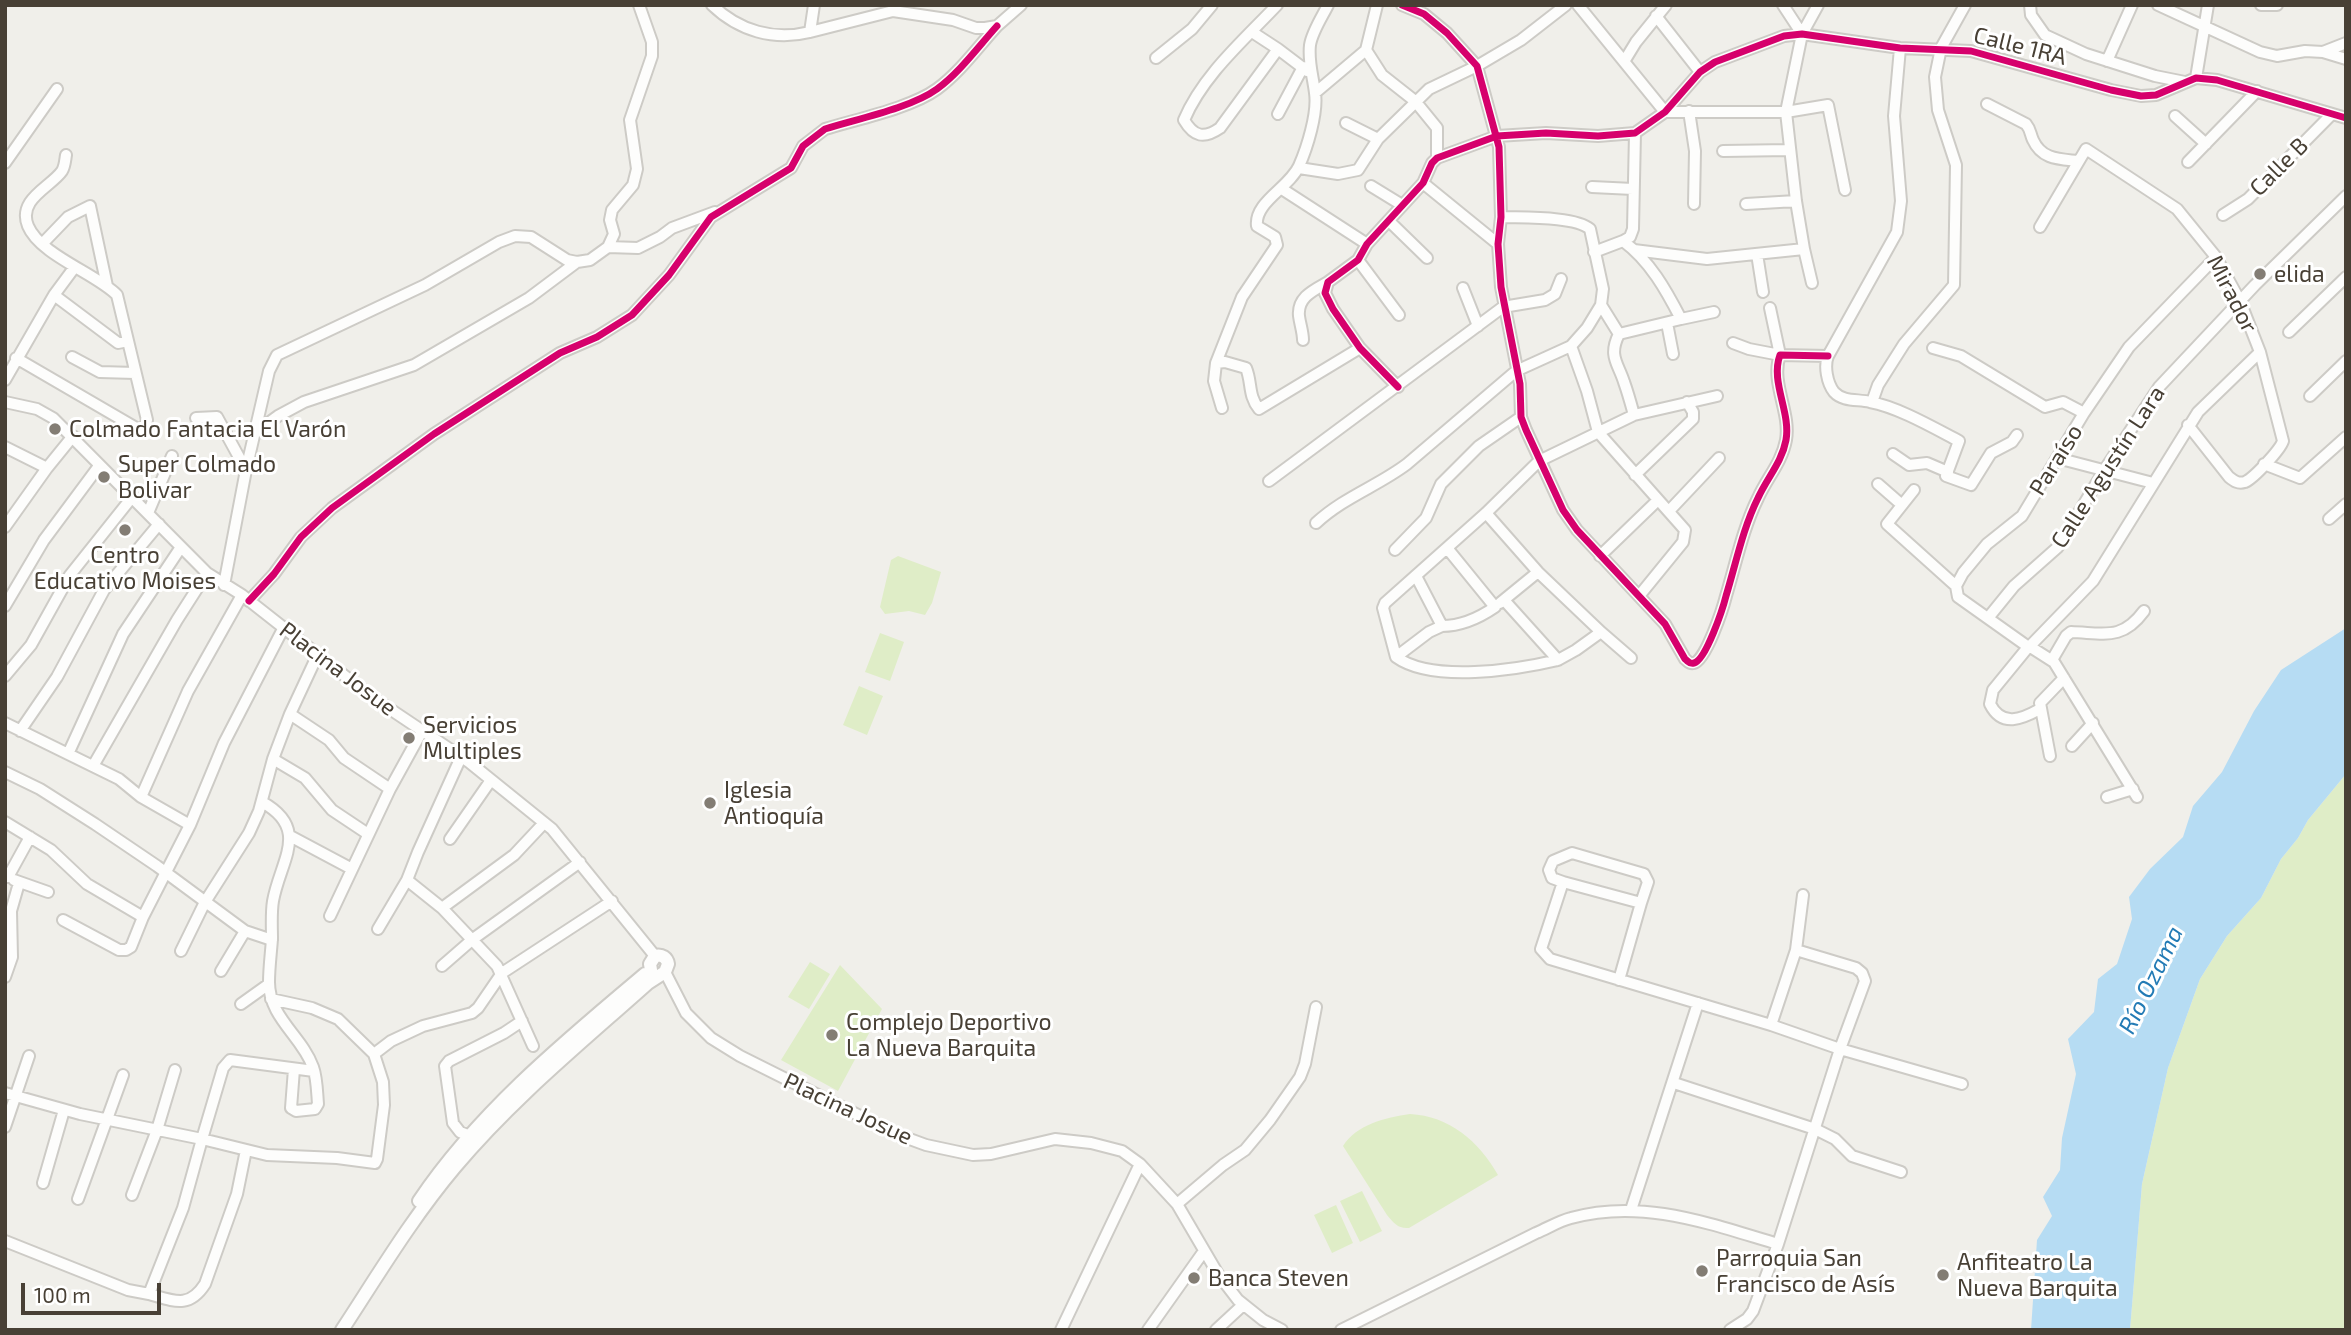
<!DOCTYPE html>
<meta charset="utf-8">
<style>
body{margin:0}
#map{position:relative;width:2351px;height:1335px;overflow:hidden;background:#f0efea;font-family:"Exo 2",sans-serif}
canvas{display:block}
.frame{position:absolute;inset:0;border:7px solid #484035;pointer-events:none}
.scale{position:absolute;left:21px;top:1283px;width:140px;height:32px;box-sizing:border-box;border:4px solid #484035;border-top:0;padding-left:9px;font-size:21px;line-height:24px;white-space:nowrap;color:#484035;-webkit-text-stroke:5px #fff;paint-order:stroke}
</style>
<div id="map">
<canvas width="2351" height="1335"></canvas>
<div class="frame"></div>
<div class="scale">100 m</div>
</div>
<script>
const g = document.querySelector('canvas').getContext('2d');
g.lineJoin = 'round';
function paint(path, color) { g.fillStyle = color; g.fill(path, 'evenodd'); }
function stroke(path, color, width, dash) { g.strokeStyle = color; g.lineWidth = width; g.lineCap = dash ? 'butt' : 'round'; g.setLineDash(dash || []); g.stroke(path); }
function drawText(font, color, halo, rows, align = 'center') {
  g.font = font + ' "Exo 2",sans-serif'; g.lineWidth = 6; g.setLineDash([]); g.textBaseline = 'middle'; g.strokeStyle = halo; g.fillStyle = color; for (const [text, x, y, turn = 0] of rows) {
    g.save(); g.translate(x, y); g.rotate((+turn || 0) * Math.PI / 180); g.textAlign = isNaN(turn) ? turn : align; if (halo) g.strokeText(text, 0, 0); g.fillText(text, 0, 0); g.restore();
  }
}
const green = new Path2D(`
 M898 556 941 572 932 603 925 615 909 611 885 614 880 607 891 560Z
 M880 633 904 642 890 681 865 672Z
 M859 686 883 696 867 735 843 725Z
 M2346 774V1330H2130L2142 1184 2168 1068 2200 979 2227 936 2261 898 2281 859 2298 838 2308 820Z
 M810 962 830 974 809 1009 788 997Z
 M840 965 882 1009 838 1091 781 1060Z
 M1410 1114C1449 1116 1479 1141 1498 1175L1409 1228C1398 1229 1394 1223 1387 1215L1343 1146C1357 1124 1385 1118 1410 1114Z
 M1362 1191 1382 1231 1360 1242 1340 1201Z
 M1336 1205 1353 1243 1332 1253 1314 1215Z`);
const water = new Path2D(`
 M2346 628V774L2308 820 2298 838 2281 859 2261 898 2227 936 2200 979 2168 1068 2142 1184 2130 1330H2031L2037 1240 2052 1216 2043 1197 2060 1170 2062 1138 2076 1074 2068 1039 2094 1012 2098 979 2117 964 2132 919 2129 897 2150 869 2183 837 2193 806 2222 772 2254 711 2281 670Z`);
const minor = new Path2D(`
 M712 5C739 31 774 41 810 32L814 5
 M1402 5 1424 14 1447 33 1477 66 1499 147 1501 217 1498 244 1501 287 1520 384 1521 417 1526 430 1563 510 1577 530 1665 624 1685 659C1689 662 1689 664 1694 663 1706 660 1723 608 1726 596 1736 563 1743 528 1758 498 1767 478 1782 462 1786 440 1791 412 1770 382 1780 355L1828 356
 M1578 5 1665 112H1786L1828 105 1845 190
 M1783 5 1802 34
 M2030 5 2031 15 2045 35 2086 54 2155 76 2185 82
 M2158 5 2260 52 2277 56 2305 51 2323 52 2346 59
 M2261 5H2277
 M1656 16 1700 72
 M810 32 893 11 953 20 976 28H985L997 26 1021 5
 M1252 32 1278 49 1220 128C1204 139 1194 137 1184 120 1203 75 1244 40 1277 5
 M1900 48 1894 116 1901 201 1897 232 1828 356C1824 366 1827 383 1834 392 1843 402 1858 399 1870 402 1898 407 1934 428 1959 441L1946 476 1971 485 1991 453 2012 442 2017 435
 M1278 49 1307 71
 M1366 50 1382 75 1415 101 1437 128V158
 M2323 52 2346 43
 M1156 58 1192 29 1212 5
 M1625 60 1636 42 1666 5
 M2107 61 2132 5
 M2196 78 2208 5
 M1315 93 1366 50 1377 5
 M1987 104 2026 124C2031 130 2030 134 2033 140 2042 160 2060 159 2078 161
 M1689 111 1695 151 1694 204
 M1278 114 1303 67
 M2175 116 2206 144
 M1346 123 1378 139
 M1723 151 1789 150
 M2188 162 2257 91
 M5 163 57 89
 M1299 168 1338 174 1358 170 1378 139 1429 89 1477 66 1521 40 1566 5
 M1423 183 1498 244
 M1371 186 1402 205
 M1592 187 1633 189
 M1282 189 1367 244
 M1746 204 1796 201
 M2223 215 2248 199 2332 114
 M1389 221 1427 258
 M2040 227 2086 149 2177 209 2216 257 2240 301 2260 352 2283 441C2280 450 2254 478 2245 482 2238 484 2234 481 2229 477L2188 425
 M1623 241 1630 237 1633 229 1635 133
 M43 243 68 217 90 206 107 286
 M608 247 638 248 660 237 672 228 715 212
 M1804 249 1812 283
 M1634 250 1707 259 1804 249 1796 201 1786 112 1802 34 1818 5
 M1594 252 1623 241C1650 261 1666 290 1681 319L1619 334
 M1757 254 1763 292
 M2216 257 2129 347 2084 413 2022 516 1987 544 1963 573 1956 586 1958 597 2027 646H2030L2093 581 2198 412 2260 352
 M1358 260 1399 315
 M1463 288 1478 326
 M54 295 74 268
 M1601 305 1619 334
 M1681 319 1714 312
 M1667 323 1673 354
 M2289 332 2346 277
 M1619 334C1608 356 1618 363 1624 382 1628 393 1631 404 1634 415
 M1303 340C1303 332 1300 324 1299 316 1297 297 1314 290 1328 282
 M1733 343 1749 349 1780 355 1770 308
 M1571 346 1587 391 1598 432 1685 530 1683 542 1639 596
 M1933 348 1961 356 2045 407 2063 402 2084 413
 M72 357 100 372 135 373
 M16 358 138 429 145 427 147 420 117 295C97 274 40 255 28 226 17 199 51 187 62 171 65 166 65 161 66 155
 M1216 363 1242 297 1277 245 1275 237 1257 226C1254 202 1289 188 1299 166 1307 148 1318 113 1315 93 1313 76 1308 62 1310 45 1312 32 1322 17 1328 5
 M5 380 54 295 118 343 128 341
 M1398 387 1360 348 1333 309 1325 293 1328 282 1358 260 1367 244 1423 183 1432 163 1437 158 1497 136 1546 133 1598 136 1635 133 1665 112 1700 72 1715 62 1784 36 1802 34 1900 48 1971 51 2111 90 2141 96 2156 95 2196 78 2217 80 2346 118
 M2310 396 2346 361
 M5 402 37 409 53 418 207 573 242 595 369 695 469 762 552 829 655 956
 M1872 402 1878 385 1904 344 1954 285 1956 165 1938 110 1935 77 1941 48 1965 5
 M1222 408 1214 381 1216 363 1225 362 1246 368C1252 382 1248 396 1259 409L1360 348
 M196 418 217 417 246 470
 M256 432 278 416 304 402 414 365 529 298 577 262
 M5 447 47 468
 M1893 454 1909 465 1927 463 1948 472
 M2057 458 2153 483
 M2264 464 2300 478 2346 437
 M1635 475 1693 419V412L1687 402
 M1269 481 1503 307 1545 300 1555 294 1561 279
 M1878 484 1902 505
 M1914 490 1887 524 1956 586
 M1669 511 1719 458
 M148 513 172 456
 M1486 513 1538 572 1500 603
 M2329 519 2346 504
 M1316 523C1344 497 1378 486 1407 464L1516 371 1571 346 1587 328 1601 305 1603 289 1590 229C1575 216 1522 218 1501 217
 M5 527 47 468 73 436
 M1395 550 1426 518 1441 484 1479 446 1521 417
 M1600 556 1658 500
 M1416 576 1442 626C1462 626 1479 618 1495 607L1447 548
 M224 585 246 470 269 371 277 355 425 285 499 242 515 236 531 237 567 260 577 262 590 260 608 247 614 234 610 220 612 210 633 185 637 169 630 120 652 56V42L639 5
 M1504 600 1558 660 1576 650 1601 632 1538 572
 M249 601 274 574 301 537 332 508 434 434 560 353 597 337 632 315 669 275 711 217 791 168 803 146 825 129C857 119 911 108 937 89 960 72 978 47 997 26
 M5 606 44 540 99 466
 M1988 618 2014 586 2058 547 2105 469 2159 387 2255 285 2346 196
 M1601 632 1631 658
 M1396 657 1429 632 1442 626
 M1558 660C1516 670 1432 683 1396 657L1383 608 1385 603 1486 513 1539 461 1634 415 1717 396
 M2052 660 2066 636 2071 632C2104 633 2122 641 2144 611
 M5 676 31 645 70 575 133 496
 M2040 709C2022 719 2002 728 1990 704L1993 690 2029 646 2054 662 2137 797
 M290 714 329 740 344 758 390 789
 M5 723 119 779 141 797 190 825
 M20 731 57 677 104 590 159 524
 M2072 746 2093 723
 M68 754 123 634 181 547
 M2050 756 2040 703 2064 678
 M461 757 418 852 407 880 442 908 497 966 533 1046
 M273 759 305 778 332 810 368 834
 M93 766 177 620 207 573
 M5 772 40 789 95 824 157 866 245 931 272 940
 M141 797 188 691 242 595
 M2107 797 2133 789
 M262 802C311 829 280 861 273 901 271 913 272 927 272 939 271 953 269 968 269 982 269 1018 302 1036 313 1067 317 1078 317 1092 318 1104L315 1109 296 1111 291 1108 294 1069
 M5 822 51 850 87 884 143 917
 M290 836 352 869
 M450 839 491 780
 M8 877 30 837
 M14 880 48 892
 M1563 882 1552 878 1549 870 1553 861 1572 853 1644 874 1648 882 1641 903
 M442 908 514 855 544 823
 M330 916 390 789 422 731
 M63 920 119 950H126L131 947 143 917 190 825 224 743 284 627
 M378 929 407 880
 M181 951 205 902 249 833 259 811 273 759 290 714 318 654
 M442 966 473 939 580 862
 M221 971 245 931
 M665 972 686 1013 711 1038 740 1056 896 1134 926 1145 973 1155 991 1154 1055 1139 1091 1143 1122 1151 1140 1164 1177 1204 1218 1274 1238 1300 1263 1320 1282 1330
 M5 977 12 957 11 911 19 883
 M1619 980 1641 903 1563 882 1541 949 1550 959 1771 1025 1840 1049 1962 1084
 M241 1004 269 984
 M1771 1025 1796 950 1803 895
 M374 1054 391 1041 423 1026 472 1013 478 1008 502 973 612 901
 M1674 1083 1815 1129 1835 1139 1852 1156 1901 1172
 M5 1093 80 1114 202 1139 223 1068 230 1060 314 1071
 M5 1127 29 1056
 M470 1136 460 1132 453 1123 445 1066 449 1061 504 1033 522 1021
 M43 1183 64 1110
 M132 1195 157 1130 175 1070
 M78 1199 123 1075
 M1177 1204 1223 1165 1245 1150 1270 1120 1300 1077 1305 1064 1316 1007
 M1631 1210 1698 1003
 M5 1241 128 1290 149 1294 183 1208 202 1139 267 1155 337 1158 375 1163 377 1159 384 1105 383 1082 374 1054 338 1019 312 1008 271 999
 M149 1294C174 1301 189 1309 205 1284L237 1194 246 1150
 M1061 1330 1140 1164
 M1148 1330 1204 1251
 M1216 1330 1243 1305
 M1341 1330 1536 1233C1548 1228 1559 1221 1571 1218 1642 1198 1710 1224 1778 1244
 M1730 1330 1747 1319 1753 1311 1778 1244 1840 1049 1865 981 1862 973 1856 968 1796 950`);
const tertiary = new Path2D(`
 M419 1201C478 1113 564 1042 645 974
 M342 1330C378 1275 412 1218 455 1167 512 1099 582 1042 648 983L665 972 668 964C667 958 662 954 655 956L650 964 651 970`);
const cycleway = new Path2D(`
 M1402 5 1424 14 1447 33 1477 66 1499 147 1501 217 1498 244 1501 287 1520 384 1521 417 1526 430 1563 510 1577 530 1665 624 1685 659C1689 662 1689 664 1694 663 1706 660 1723 608 1726 596 1736 563 1743 528 1758 498 1767 478 1782 462 1786 440 1791 412 1770 382 1780 355L1828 356
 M1398 387 1360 348 1333 309 1325 293 1328 282 1358 260 1367 244 1423 183 1432 163 1437 158 1497 136 1546 133 1598 136 1635 133 1665 112 1700 72 1715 62 1784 36 1802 34 1900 48 1971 51 2111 90 2141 96 2156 95 2196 78 2217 80 2346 118
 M249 601 274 574 301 537 332 508 434 434 560 353 597 337 632 315 669 275 711 217 791 168 803 146 825 129C857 119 911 108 937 89 960 72 978 47 997 26`);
const markers = [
 [2260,274,7,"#837d74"],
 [55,429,7,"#837d74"],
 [104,477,7,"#837d74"],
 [125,530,7,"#837d74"],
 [409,738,7,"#837d74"],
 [710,803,7,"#837d74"],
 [832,1035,7,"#837d74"],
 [1702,1271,7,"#837d74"],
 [1943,1275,7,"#837d74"],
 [1194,1278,7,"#837d74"]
];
const streetNames = [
 ["Calle 1RA",2020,46,14],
 ["Calle B",2279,167,-45],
 ["Mirador",2232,294,63],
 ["Paraíso",2056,460,-58],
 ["Calle Agustín Lara",2108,467,-57],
 ["Placina Josue",338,669,37],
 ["Placina Josue",848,1109,25]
];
const poiNames = [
 ["elida",2274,274],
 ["Colmado Fantacia El Varón",69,429],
 ["Super Colmado",118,464],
 ["Bolivar",118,490],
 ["Centro",125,555,"center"],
 ["Educativo Moises",125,581,"center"],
 ["Servicios",423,725],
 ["Multiples",423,751],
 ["Iglesia",724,790],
 ["Antioquía",724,816],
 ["Complejo Deportivo",846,1022],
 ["La Nueva Barquita",846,1048],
 ["Parroquia San",1716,1258],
 ["Francisco de Asís",1716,1284],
 ["Anfiteatro La",1957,1262],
 ["Nueva Barquita",1957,1288],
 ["Banca Steven",1208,1278]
];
const waterNames = [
 ["Río Ozama",2151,980,-64]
];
paint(green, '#dfedc7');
paint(water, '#b6dcf3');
stroke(minor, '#cdcbc6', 14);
stroke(tertiary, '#cdcbc6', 16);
stroke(minor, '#fdfdfc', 10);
stroke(tertiary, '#fdfdfc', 12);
stroke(cycleway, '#d6006c', 7);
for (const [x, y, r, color] of markers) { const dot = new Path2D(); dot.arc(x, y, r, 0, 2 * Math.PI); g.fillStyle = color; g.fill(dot); stroke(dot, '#fff', 2.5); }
drawText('23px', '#484035', '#fff', streetNames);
drawText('23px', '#484035', '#fff', poiNames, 'left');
drawText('italic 24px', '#237bb5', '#fff', waterNames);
</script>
